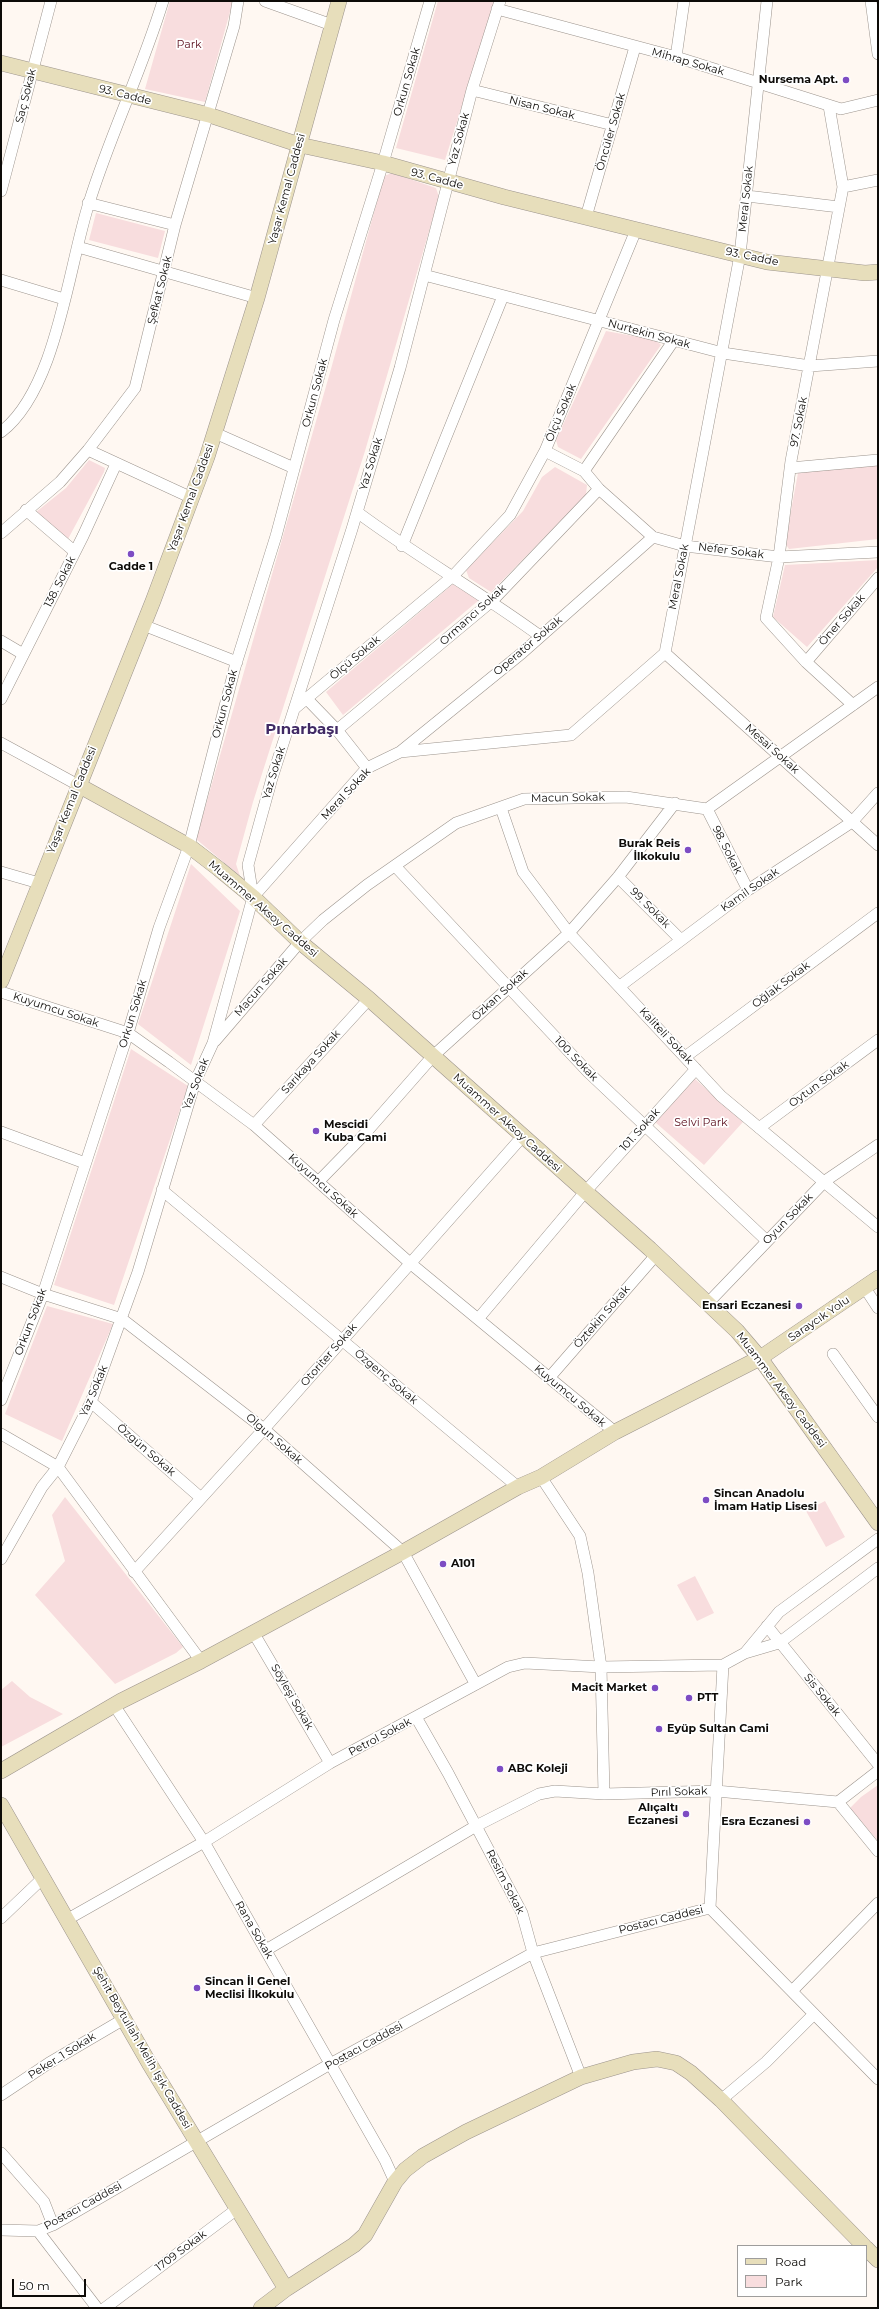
<!DOCTYPE html>
<meta charset="utf-8">
<style>
body{margin:0}
#map{position:relative;width:879px;height:2309px;overflow:hidden;background:#fff8f2;font-family:Montserrat,sans-serif}
canvas{display:block}
.frame{position:absolute;inset:0;border:2px solid #0d0b08;pointer-events:none}
.legend{position:absolute;left:737px;top:2245px;width:130px;height:52px;box-sizing:border-box;background:#fff;border:1px solid #9e9d9c;margin:0;padding:5px 7px;list-style:none;font-size:12px;color:#0d0b08}
.legend li{display:flex;align-items:center;gap:8px;height:20px}
.legend b{width:20px;border:1px solid #9e9d9c}
.scale{position:absolute;left:12px;top:2279px;width:74px;height:18px;box-sizing:border-box;border:2px solid #0d0b08;border-top:0;padding-left:5px;font-size:12px;line-height:14px;white-space:nowrap;color:#0d0b08;-webkit-text-stroke:3px #fff;paint-order:stroke}
</style>
<div id="map">
<canvas width="879" height="2309"></canvas>
<div class="frame"></div>
<ul class="legend">
<li><b style="height:5px;background:#e7debb"></b>Road</li>
<li><b style="height:11px;background:#f8ddde"></b>Park</li>
</ul>
<div class="scale">50 m</div>
</div>
<script>
const g = document.querySelector('canvas').getContext('2d');
g.lineJoin = 'round';
function paint(path, color) { g.fillStyle = color; g.fill(path, 'evenodd'); }
function stroke(path, color, width, dash) { g.strokeStyle = color; g.lineWidth = width; g.lineCap = dash ? 'butt' : 'round'; g.setLineDash(dash || []); g.stroke(path); }
function drawText(font, color, halo, rows, align = 'center') {
  g.font = font + ' Montserrat,sans-serif'; g.lineWidth = 3.5; g.setLineDash([]); g.textBaseline = 'middle'; g.strokeStyle = halo; g.fillStyle = color; for (const [text, x, y, turn = 0] of rows) {
    g.save(); g.translate(x, y); g.rotate((+turn || 0) * Math.PI / 180); g.textAlign = isNaN(turn) ? turn : align; if (halo) g.strokeText(text, 0, 0); g.fillText(text, 0, 0); g.restore();
  }
}
const green = new Path2D(`
 M170 1H233L205 102 145 89Z
 M438 1H495L445 160 396 148Z
 M392 173 436 188 439 197 365 451 253 802 236 864 240 876 196 839 331 369 384 176Z
 M96 213 165 231 158 258 89 240Z
 M606 331 655 340 661 345 581 459 558 447 556 440Z
 M89 460 105 468 104 472 68 539 36 512 66 488Z
 M878 464V539L789 549 785 543 798 473Z
 M555 467 587 485 586 495 491 592 469 578 466 570 523 511 542 477Z
 M878 560V567L807 647 773 617 785 565Z
 M453 584 479 600 343 715 326 692Z
 M191 864 240 911 191 1065 138 1024Z
 M131 1049 188 1086 114 1305 54 1285Z
 M694 1078 743 1122 704 1165 655 1122Z
 M47 1306 113 1324 62 1441 5 1414Z
 M65 1497 183 1647 176 1653 115 1684 35 1595 65 1561 52 1515Z
 M825 1501 845 1537 826 1547 806 1511Z
 M695 1576 714 1613 697 1621 677 1585Z
 M12 1681 30 1697 63 1714 1 1747V1690Z
 M878 1785V1841L850 1808 861 1797Z`);
const street = new Path2D(`
 M265 1 332 25
 M871 1 878 54
 M497 9 676 57 841 109 878 100
 M676 57 684 1
 M472 90 613 125
 M829 106 843 187 791 461 779 557 766 618 806 662 853 705
 M843 187 878 180
 M1 191 51 1
 M747 196 839 207
 M88 203 175 225
 M586 217 635 47
 M78 247 257 298
 M424 275 723 353 810 366 878 361
 M1 280 64 299
 M1 432C57 389 68 268 89 203 110 135 142 70 163 1
 M215 433 294 468
 M88 450 192 498
 M545 451 584 471 599 489 653 537 685 546 779 557 878 552
 M790 468 878 460
 M584 471 674 340
 M26 510 75 552
 M357 512C416 556 480 592 540 636
 M1 533 60 482 88 450 135 388 175 225 234 26 238 1
 M402 546 503 296
 M143 625 237 662
 M1 641 23 654
 M665 653 878 845
 M806 662 878 578
 M1 699 83 536 116 464
 M307 699 337 730 367 768
 M294 709 453 576 510 515 545 451 636 230
 M337 730 492 601 599 489
 M1 743 78 785
 M400 752 522 653 653 537
 M501 808 523 872 569 933 721 1096 878 1227
 M707 809 748 890
 M395 866 588 1072 767 1241
 M1 872 39 883
 M618 877 681 940
 M253 897 367 768 400 752 571 735 665 653 740 255 767 1
 M620 986 748 890 852 822 878 793
 M1 992 128 1033 169 1062 254 1125 410 1263 615 1432
 M215 1041 300 942 323 920 367 885 456 823 524 799 626 797 707 809 878 687
 M685 1057 878 913
 M254 1125 369 999
 M759 1128 878 1040
 M1 1132 85 1163
 M319 1181 361 1138 433 1056 569 933 618 877 675 803
 M162 1190 518 1487
 M1 1277 43 1294 122 1319 264 1429 403 1552 475 1683
 M865 1288 878 1308
 M707 1304 825 1181 878 1145
 M478 1319 585 1192 696 1069
 M833 1354 878 1417
 M549 1378 656 1255
 M1 1400 43 1294 128 1033 159 928 189 846 235 667 276 536 334 320 383 163 430 1
 M91 1402 201 1498
 M1 1434 58 1467 201 1661
 M541 1477 580 1536 588 1573 601 1667 604 1794
 M1 1559 42 1487 58 1467 91 1402 138 1272 195 1082 213 1043 253 897 248 865 272 778 352 529 400 368 472 90 500 1
 M134 1572 264 1429 522 1137
 M767 1626 878 1764
 M253 1632 330 1763
 M745 1653 779 1612 878 1539
 M723 1665 710 1908 878 2079
 M114 1705 204 1842 385 2160 395 2182
 M416 1717 448 1773 522 1913 533 1953 581 2077
 M838 1802 878 1851
 M1 1918 44 1877
 M68 1919 204 1842 330 1763 508 1667 525 1663 601 1667 723 1665 745 1653 779 1643 878 1568
 M266 1950 476 1826 539 1794 555 1791 604 1794 716 1791 838 1802 878 1771
 M792 1991 878 1903
 M1 2095 49 2063 124 2019
 M721 2100 766 2062 814 2014
 M1 2153 44 2202 53 2225
 M1 2230 38 2231 53 2225 330 2064 533 1953 710 1908
 M38 2231 97 2308
 M105 2308 237 2209`);
const secondary = new Path2D(`
 M1 63 209 115 300 145 383 163 504 197 767 262 865 273 878 272
 M78 785 189 846 219 869 253 897 300 942 369 999 650 1249 737 1331 760 1358 878 1523
 M1 981 153 601 207 457 257 298 339 1
 M1 1771 121 1701 201 1661 403 1552 518 1487 541 1477 615 1432 760 1358 878 1278
 M1 1805 149 2063 286 2289
 M866 2248 878 2260
 M261 2308 286 2289 354 2245 365 2235 395 2182 405 2170 423 2156 466 2132 581 2077 633 2062 657 2059 676 2063 691 2073 721 2100 864 2246`);
const markers = [
 [846,80,4,"#7d4cc3"],
 [131,554,4,"#7d4cc3"],
 [688,850,4,"#7d4cc3"],
 [316,1131,4,"#7d4cc3"],
 [799,1306,4,"#7d4cc3"],
 [706,1500,4,"#7d4cc3"],
 [443,1564,4,"#7d4cc3"],
 [655,1688,4,"#7d4cc3"],
 [689,1698,4,"#7d4cc3"],
 [659,1729,4,"#7d4cc3"],
 [500,1769,4,"#7d4cc3"],
 [686,1814,4,"#7d4cc3"],
 [807,1822,4,"#7d4cc3"],
 [197,1988,4,"#7d4cc3"]
];
const parkNames = [
 ["Park",189,45],
 ["Selvi Park",701,1123]
];
const streetNames = [
 ["Mihrap Sokak",688,62,16],
 ["Orkun Sokak",407,82,-74],
 ["93. Cadde",125,95,14],
 ["Saç Sokak",26,96,-76],
 ["Nisan Sokak",542,108,14],
 ["Öncüler Sokak",611,132,-74],
 ["Yaz Sokak",459,139,-75],
 ["93. Cadde",437,179,15],
 ["Yaşar Kemal Caddesi",287,189,-75],
 ["Meral Sokak",746,199,-84],
 ["93. Cadde",752,257,12],
 ["Şefkat Sokak",160,290,-76],
 ["Nurtekin Sokak",649,334,15],
 ["Orkun Sokak",315,393,-75],
 ["Ölçü Sokak",561,413,-67],
 ["97. Sokak",799,422,-79],
 ["Yaz Sokak",371,464,-73],
 ["Yaşar Kemal Caddesi",191,498,-70],
 ["Nefer Sokak",731,551,7],
 ["Meral Sokak",679,577,-79],
 ["138. Sokak",60,582,-63],
 ["Ormancı Sokak",473,615,-42],
 ["Öner Sokak",842,620,-49],
 ["Operatör Sokak",528,646,-40],
 ["Ölçü Sokak",355,658,-40],
 ["Orkun Sokak",225,704,-75],
 ["Mesai Sokak",772,749,42],
 ["Yaz Sokak",274,773,-73],
 ["Meral Sokak",346,794,-47],
 ["Macun Sokak",568,798,-1],
 ["Yaşar Kemal Caddesi",72,800,-68],
 ["98. Sokak",727,850,63],
 ["Kamil Sokak",750,890,-35],
 ["99. Sokak",650,908,45],
 ["Muammer Aksoy Caddesi",263,909,41],
 ["Oğlak Sokak",781,985,-37],
 ["Macun Sokak",261,987,-49],
 ["Özkan Sokak",500,995,-42],
 ["Kuyumcu Sokak",56,1010,18],
 ["Orkun Sokak",133,1014,-73],
 ["Kaliteli Sokak",666,1036,47],
 ["100. Sokak",576,1059,46],
 ["Sarıkaya Sokak",311,1062,-48],
 ["Yaz Sokak",196,1084,-69],
 ["Oytun Sokak",819,1084,-36],
 ["Muammer Aksoy Caddesi",507,1123,42],
 ["101. Sokak",640,1130,-48],
 ["Kuyumcu Sokak",323,1186,42],
 ["Oyun Sokak",788,1219,-46],
 ["Öztekin Sokak",602,1317,-49],
 ["Saraycık Yolu",819,1319,-34],
 ["Orkun Sokak",31,1322,-69],
 ["Otoriter Sokak",329,1355,-49],
 ["Özgenç Sokak",386,1377,40],
 ["Muammer Aksoy Caddesi",781,1390,53],
 ["Yaz Sokak",94,1391,-67],
 ["Kuyumcu Sokak",570,1396,40],
 ["Olgun Sokak",274,1439,41],
 ["Özgün Sokak",146,1450,41],
 ["Sis Sokak",822,1695,51],
 ["Söyleşi Sokak",292,1697,60],
 ["Petrol Sokak",380,1737,-28],
 ["Pırıl Sokak",679,1792,-2],
 ["Resim Sokak",505,1882,63],
 ["Postacı Caddesi",661,1920,-14],
 ["Rana Sokak",254,1930,60],
 ["Postacı Caddesi",364,2046,-29],
 ["Şehit Beytullah Melih Işık Caddesi",142,2048,60],
 ["Peker_1 Sokak",62,2056,-32],
 ["Postacı Caddesi",83,2206,-29],
 ["1709 Sokak",181,2251,-37]
];
const poiNames = [
 ["Nursema Apt.",838,80,"right"],
 ["Cadde 1",131,567,"center"],
 ["Burak Reis",680,844,"right"],
 ["İlkokulu",680,857,"right"],
 ["Mescidi",324,1125],
 ["Kuba Cami",324,1138],
 ["Ensari Eczanesi",791,1306,"right"],
 ["Sincan Anadolu",714,1494],
 ["İmam Hatip Lisesi",714,1507],
 ["A101",451,1564],
 ["Macit Market",647,1688,"right"],
 ["PTT",697,1698],
 ["Eyüp Sultan Cami",667,1729],
 ["ABC Koleji",508,1769],
 ["Alıçaltı",678,1808,"right"],
 ["Eczanesi",678,1821,"right"],
 ["Esra Eczanesi",799,1822,"right"],
 ["Sincan İl Genel",205,1982],
 ["Meclisi İlkokulu",205,1995]
];
const districtNames = [
 ["Pınarbaşı",302,730]
];
paint(green, '#f8ddde');
stroke(street, '#9c948d', 12);
stroke(secondary, '#9c948d', 16);
stroke(street, '#fff', 11);
stroke(secondary, '#e7debb', 15);
for (const [x, y, r, color] of markers) { const dot = new Path2D(); dot.arc(x, y, r, 0, 2 * Math.PI); g.fillStyle = color; g.fill(dot); stroke(dot, '#fff', 1.5); }
drawText('11px', '#5a0d1c', '#fff', parkNames);
drawText('11px', '#0d0b08', '#fff', streetNames);
drawText('bold 11px', '#0d0b08', '#fff', poiNames, 'left');
drawText('bold 15px', '#402964', '#fff', districtNames);
</script>
